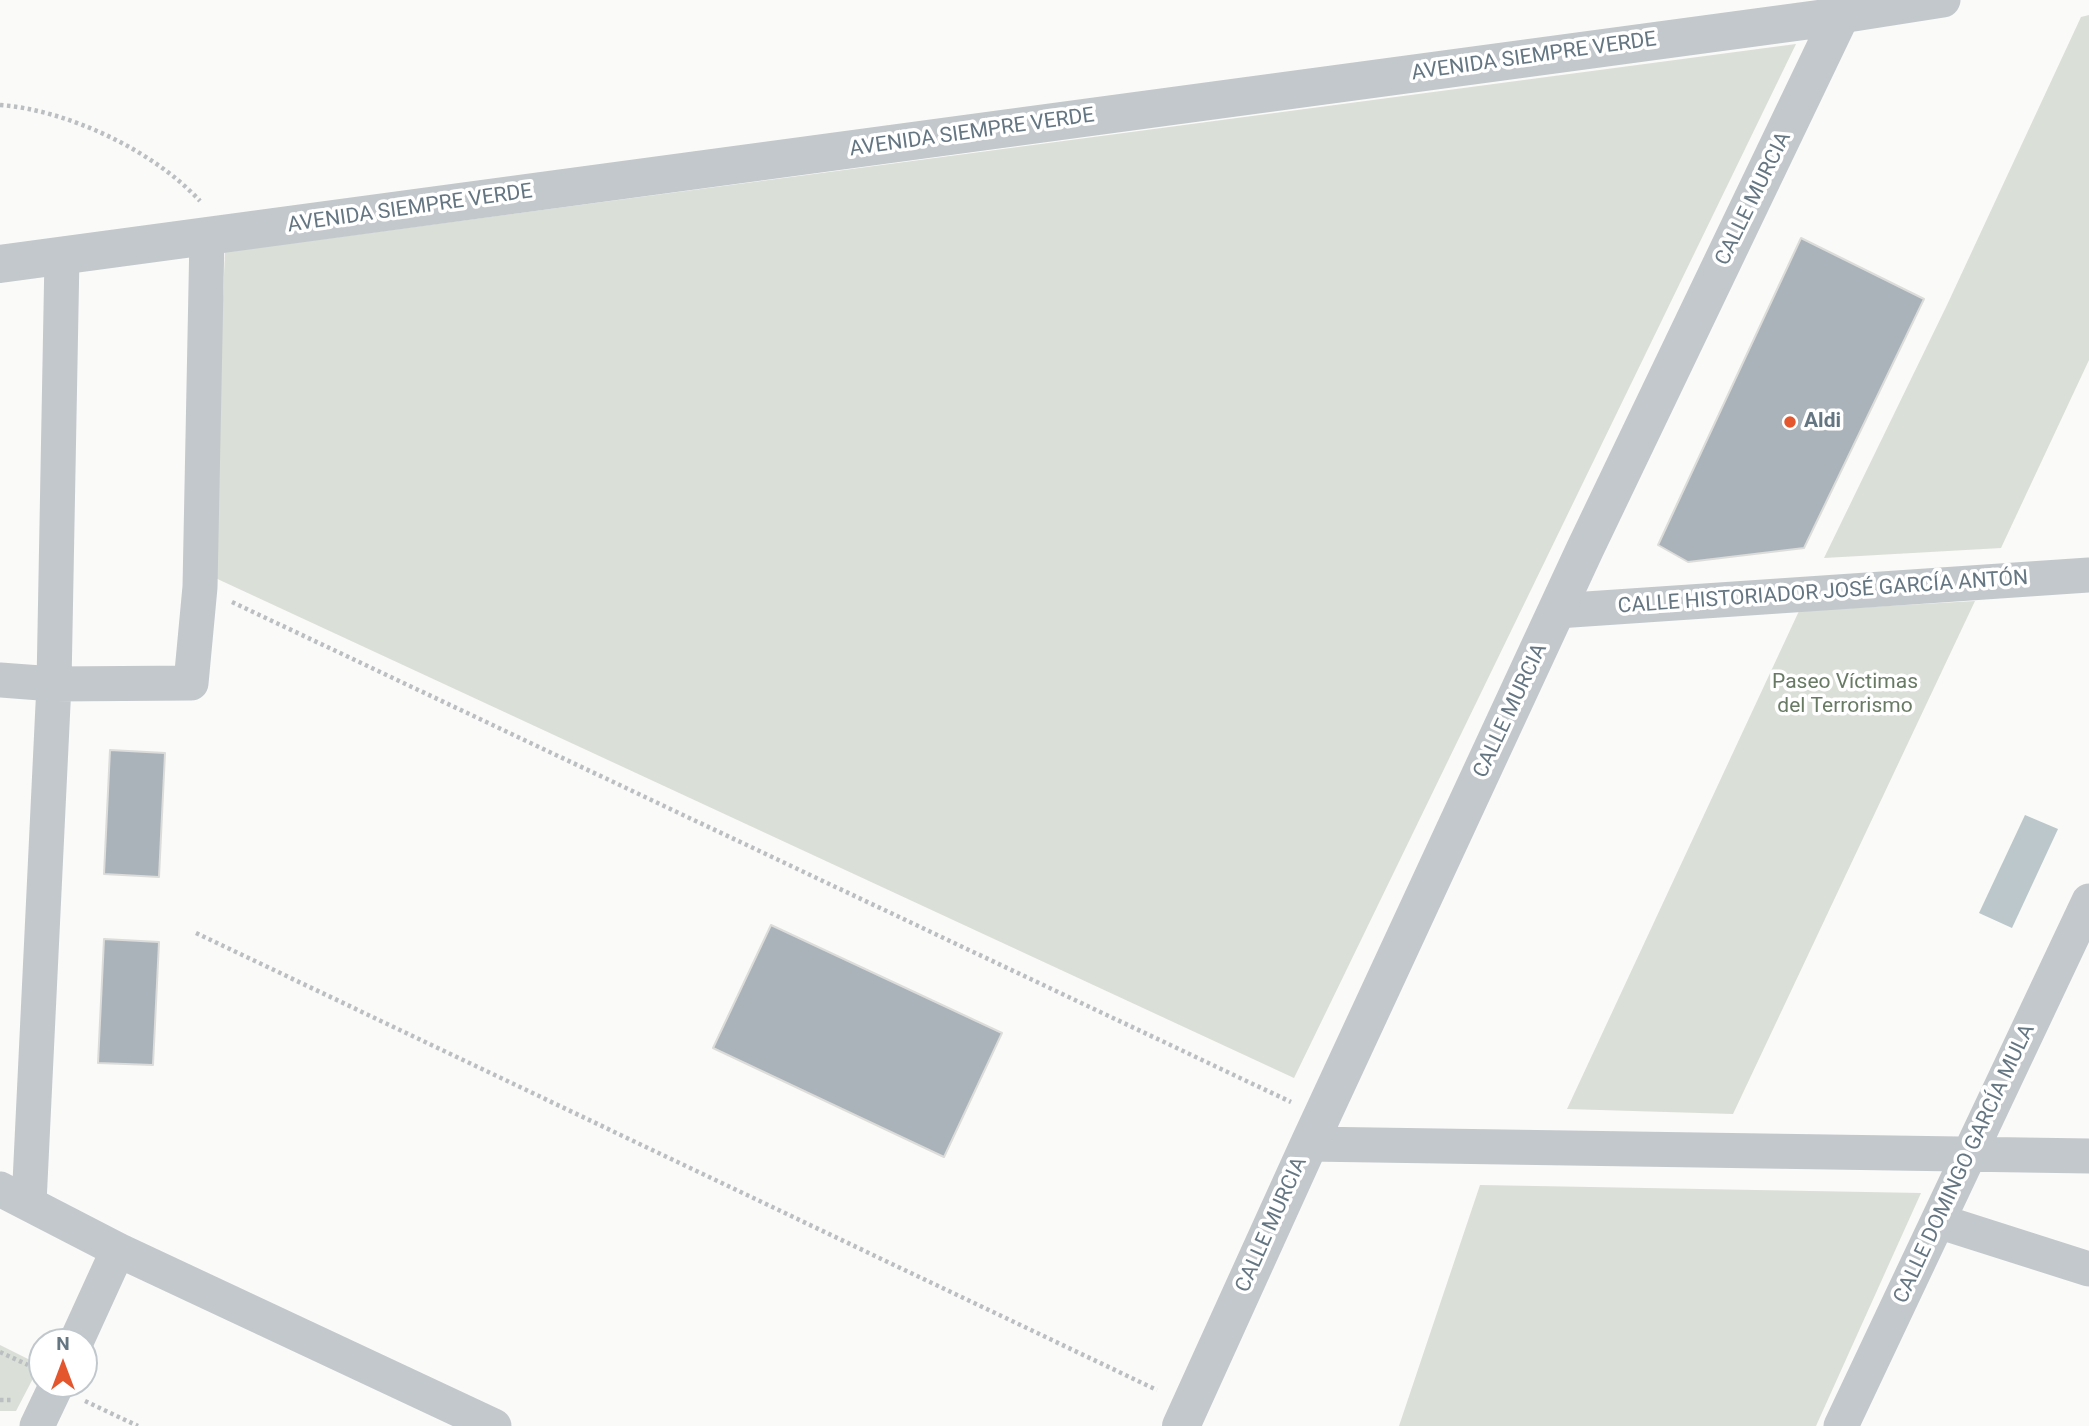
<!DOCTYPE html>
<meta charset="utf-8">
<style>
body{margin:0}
#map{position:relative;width:2089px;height:1426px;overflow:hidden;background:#fafaf8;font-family:Roboto,sans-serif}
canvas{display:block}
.north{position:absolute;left:28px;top:1328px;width:70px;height:70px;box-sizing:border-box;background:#fff;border:2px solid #c1c8cd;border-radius:50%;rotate:0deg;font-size:19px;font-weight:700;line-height:28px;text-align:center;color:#657683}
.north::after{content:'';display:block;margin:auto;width:24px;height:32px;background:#e4572e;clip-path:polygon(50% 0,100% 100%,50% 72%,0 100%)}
</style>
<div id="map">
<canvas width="2089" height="1426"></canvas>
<div class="north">N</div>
</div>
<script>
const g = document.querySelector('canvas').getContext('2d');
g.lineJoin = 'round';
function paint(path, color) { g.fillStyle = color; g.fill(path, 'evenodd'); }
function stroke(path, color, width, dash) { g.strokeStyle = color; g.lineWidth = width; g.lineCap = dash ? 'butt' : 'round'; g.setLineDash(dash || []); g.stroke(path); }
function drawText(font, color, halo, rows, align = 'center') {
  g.font = font + ' Roboto,sans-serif'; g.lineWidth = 7; g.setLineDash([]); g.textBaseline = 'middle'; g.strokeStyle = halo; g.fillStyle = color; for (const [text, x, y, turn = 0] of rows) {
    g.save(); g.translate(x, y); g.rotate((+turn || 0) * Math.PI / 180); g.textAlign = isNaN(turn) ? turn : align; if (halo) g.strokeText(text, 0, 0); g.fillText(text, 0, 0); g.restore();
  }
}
const green = new Path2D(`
 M2089 15V360L2001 548 1824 558 1947 305 2081 17Z
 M1796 44 1294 1078 211 576 225 252Z
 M1975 601 1733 1114 1567 1109 1799 611Z
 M1480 1185 1921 1193 1816 1426H1399Z
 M0 1345 40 1365 16 1411H0Z`);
const water = new Path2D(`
 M2025 815 2058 829 2012 928 1979 913Z`);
const building = new Path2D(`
 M1801 238 1924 299 1804 548 1688 562 1658 545Z
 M110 750 165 753 159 877 104 874Z
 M771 925 1002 1033 944 1157 713 1048Z
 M104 939 159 942 153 1065 98 1063Z`);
const path = new Path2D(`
 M0 105C68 110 154 151 200 201
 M232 602 1291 1102
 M196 933 1157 1390
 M0 1352 28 1365
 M0 1400H13
 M85 1401 138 1426`);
const minor = new Path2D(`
 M1841 16 1943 0
 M1557 611 2089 575
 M0 680 54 684 191 683 200 587 207 236
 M1309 1144 2089 1156
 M0 1189 118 1250 494 1426
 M29 1203 54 684 62 256
 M1938 1221 2089 1269
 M76 1342 118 1250
 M37 1426 57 1384
 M1841 1426 2089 901`);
const tertiary = new Path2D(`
 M0 264 1841 16
 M1181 1426 1309 1144 1585 549 1848 0`);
const markers = [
 [1790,422,7,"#e4572e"]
];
const streetNames = [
 ["AVENIDA SIEMPRE VERDE",1534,57,-8],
 ["AVENIDA SIEMPRE VERDE",972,133,-8],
 ["CALLE MURCIA",1754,199,-64],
 ["AVENIDA SIEMPRE VERDE",410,209,-8],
 ["CALLE HISTORIADOR JOSÉ GARCÍA ANTÓN",1823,593,-4],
 ["CALLE MURCIA",1511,711,-65],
 ["CALLE DOMINGO GARCÍA MULA",1965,1164,-65],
 ["CALLE MURCIA",1272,1225,-66]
];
const poiNames = [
 ["Aldi",1804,422]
];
const parkNames = [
 ["Paseo Víctimas",1845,683],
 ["del Terrorismo",1845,707]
];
paint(green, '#dadfd7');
paint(water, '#bbc7cb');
paint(building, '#aab3b9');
stroke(building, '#dcdcda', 2);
stroke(path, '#bbbfc2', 4.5, [3.5, 3.5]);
stroke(minor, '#c3c8cc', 35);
stroke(tertiary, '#c3c8cc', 38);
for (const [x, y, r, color] of markers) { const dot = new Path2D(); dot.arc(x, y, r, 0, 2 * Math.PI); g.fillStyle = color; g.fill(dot); stroke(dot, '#fff', 2.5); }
drawText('21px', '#657683', '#fff', streetNames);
drawText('bold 21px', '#657683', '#fff', poiNames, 'left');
drawText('21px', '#687a64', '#fff', parkNames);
</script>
